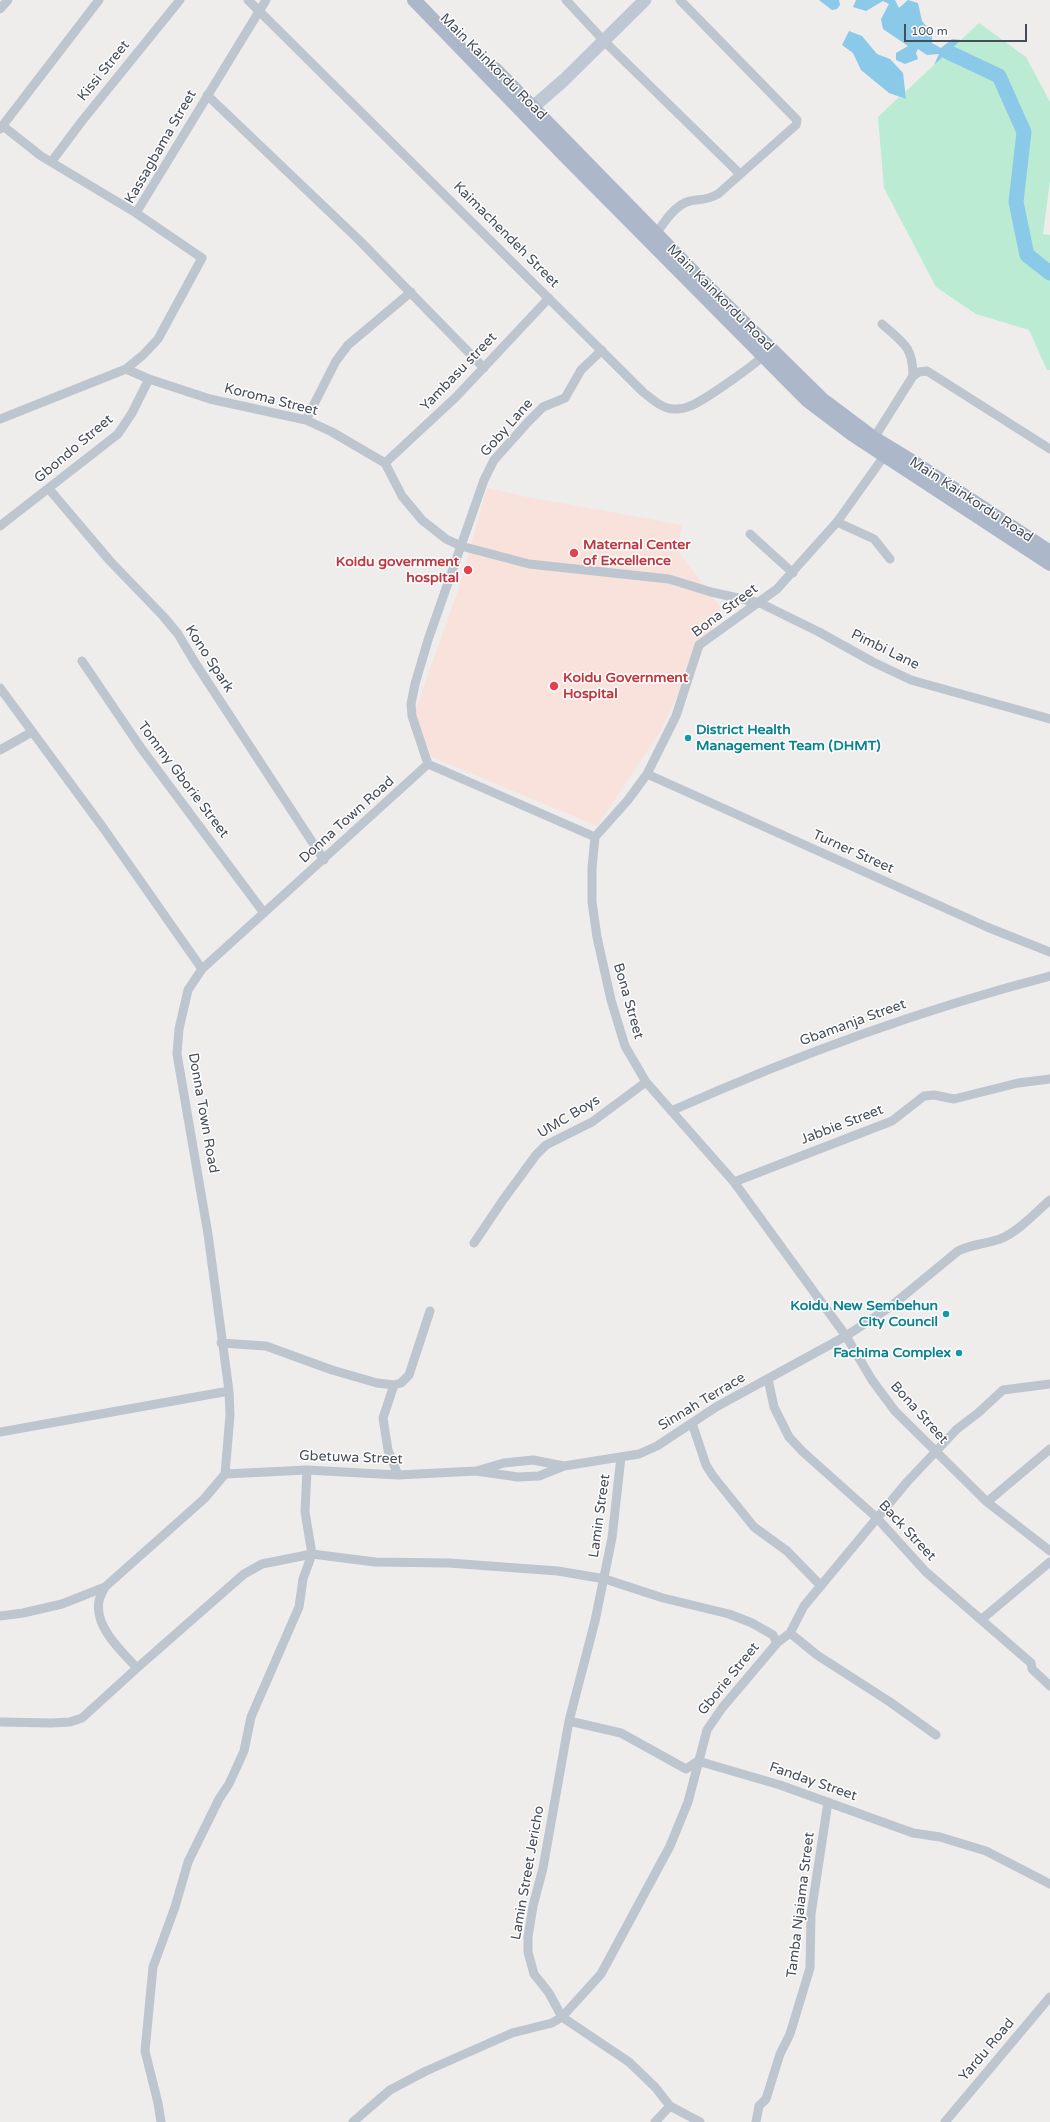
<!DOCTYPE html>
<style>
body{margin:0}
#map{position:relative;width:1050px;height:2122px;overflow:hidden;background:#efecec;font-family:"Varela Round",sans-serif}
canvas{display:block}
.scale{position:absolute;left:904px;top:24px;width:123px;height:18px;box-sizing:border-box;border:2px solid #454d58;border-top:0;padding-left:5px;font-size:12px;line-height:14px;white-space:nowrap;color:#454d58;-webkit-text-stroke:3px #fff;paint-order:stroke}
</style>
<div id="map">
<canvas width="1050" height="2122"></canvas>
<div class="scale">100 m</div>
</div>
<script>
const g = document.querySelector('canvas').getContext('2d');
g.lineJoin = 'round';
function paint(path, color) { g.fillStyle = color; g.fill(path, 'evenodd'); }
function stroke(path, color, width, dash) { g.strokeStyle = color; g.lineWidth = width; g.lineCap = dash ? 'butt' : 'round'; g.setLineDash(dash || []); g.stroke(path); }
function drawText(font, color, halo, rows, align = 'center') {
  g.font = font + ' "Varela Round",sans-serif'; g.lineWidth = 3; g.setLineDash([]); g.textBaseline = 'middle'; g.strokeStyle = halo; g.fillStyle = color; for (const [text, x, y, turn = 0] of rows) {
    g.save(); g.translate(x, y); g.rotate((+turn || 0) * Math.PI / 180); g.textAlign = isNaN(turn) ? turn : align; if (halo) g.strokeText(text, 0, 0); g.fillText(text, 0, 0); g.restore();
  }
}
const medical = new Path2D(`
 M487 488 527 497 683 525 676 549 721 608 693 673 676 698 660 732 597 826 432 757 414 714 458 591Z`);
const green = new Path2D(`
 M979 23 1026 57 1050 102V181L1043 234 1050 235V370H1047L1029 330 976 314 936 287 884 188 878 117 899 97 906 99 905 92Z`);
const water = new Path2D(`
 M819 0H839L840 5 837 9 832 10Z
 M856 0H895L899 8 908 0 918 3 922 21 932 33V43L941 48 952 39 961 40 934 65 939 54 927 55 918 49 916 53 918 59 905 64 896 60V53L908 46 883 29 881 19 889 4 883 1 866 11 853 7Z
 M849 31 862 36 877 54 890 59 903 73 906 99 889 93 861 70 853 53 842 45Z`);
const river = new Path2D(`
 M948 52 999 76 1024 132 1016 202 1027 255 1050 273`);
const street = new Path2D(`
 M248 0 643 392C652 399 662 409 675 409 680 409 686 408 690 406 702 402 758 363 766 353
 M566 0 604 41 740 174
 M0 9 8 0
 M207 95 359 240 484 368
 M0 129 99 0
 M52 161 82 121 180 0
 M136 213 266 0
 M656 234C664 222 676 204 690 201 701 199 708 200 718 194L796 125 797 120 680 0
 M882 324C903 343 913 346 913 376
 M126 369 149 379 210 399 306 420 332 432 385 463 402 496 422 520 446 539 461 546 529 564 669 579 711 592 760 603 819 632 873 662 911 680 1050 719
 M0 419 126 369 143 355 158 339 202 258 136 213 41 156 3 126
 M306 420 336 361 348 345 411 292
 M874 438 913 376 919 372 927 371 1050 449
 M887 452 837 522 777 589 699 645 676 716 647 774 628 800 595 837 592 868V902L597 937 611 1000 625 1046 646 1082 734 1182 846 1336 872 1380 895 1411 987 1502 1050 1551
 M385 463 456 397 549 298
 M49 489 110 561 163 616 178 634 194 661 324 860
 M837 522 874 539 890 559
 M0 526 118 434 132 413 149 379
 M750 534 793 573
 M82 661 141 748 264 913
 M0 688 104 829 202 969
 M0 750 32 732
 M428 764 412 716 411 704 415 684 428 640 484 480 494 460 528 422 543 407 565 398 581 370 602 350
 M428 764 595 837
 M647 774 987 927 1050 952
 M671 1111C794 1056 919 1010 1050 976
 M734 1182 892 1121 924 1096 934 1095 954 1099 1018 1083 1050 1079
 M474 1243 503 1200 536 1155 546 1145 592 1122 646 1082
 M221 1343 266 1346 332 1370 377 1383 394 1385 401 1383 409 1375 430 1311
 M768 1379 774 1407 789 1437 802 1451 877 1518 926 1572 1031 1663 1032 1669 1050 1686
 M394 1385 383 1418 388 1450 398 1475
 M692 1423 706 1465 713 1476 754 1527 787 1551 821 1586
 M0 1432 229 1391
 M621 1457 612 1538 595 1621 569 1721 543 1868 533 1906 528 1937V1952L534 1974 549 1993 562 2017 629 2062 655 2087 670 2106 700 2122
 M476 1471 518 1477 539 1476 564 1466 639 1454 657 1446 716 1407 846 1336 890 1307 958 1251C972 1244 986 1244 1000 1239 1018 1232 1035 1213 1050 1200
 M225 1474 230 1415 229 1391 208 1234 177 1054 179 1029 188 990 202 969 428 764
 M225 1474 307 1470 398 1475 476 1471 504 1463 533 1460 564 1466
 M987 1502 1050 1449
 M0 1616 23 1613 62 1604 105 1587
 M982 1619 1050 1562
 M790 1633 817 1655 890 1702 936 1735
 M137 1668C121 1651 94 1626 99 1601 100 1596 103 1591 105 1587L204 1499 225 1474
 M569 1721 621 1733 686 1769 698 1761 780 1785 913 1833 940 1837 986 1851 1050 1884
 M0 1722 51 1723 70 1722 82 1718 137 1668 244 1574 262 1564 312 1554 375 1562 449 1563 558 1571 605 1579 663 1598 729 1614 752 1623 773 1635 777 1643
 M161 2122 158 2103 145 2051 153 1967 175 1907 188 1862 219 1799 229 1784 244 1751 251 1717 299 1607 303 1579 312 1554 305 1512 307 1470
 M353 2122 390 2090 426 2071 512 2033 552 2023 562 2017 601 1974 670 1846 688 1802 707 1730 722 1708 777 1643 790 1633 804 1606 907 1482 957 1429 978 1413 1003 1390 1050 1384
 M655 2122 670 2106
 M756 2122 759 2106 766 2099 780 2054 790 2034 810 1968 811 1914 828 1802
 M945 2122 1050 1997`);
const secondary = new Path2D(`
 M525 114 564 80 645 0`);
const primary = new Path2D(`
 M414 0 562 153 808 401 853 435 1050 564
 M495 69 712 291 822 399 874 438 915 463 1050 552`);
const markers = [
 [574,553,5,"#e0444e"],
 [468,570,5,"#e0444e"],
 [554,686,5,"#e0444e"],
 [688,738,4,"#0f9aa8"],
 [946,1314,4,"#0f9aa8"],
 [959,1353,4,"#0f9aa8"]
];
const streetNames = [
 ["Main Kainkordu Road",493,67,45],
 ["Kissi Street",104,71,-51],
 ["Kassagbama Street",161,147,-60],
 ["Kaimachendeh Street",506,235,45],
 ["Main Kainkordu Road",720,298,45],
 ["Yambasu street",459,372,-46],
 ["Koroma Street",271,400,14],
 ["Goby Lane",507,428,-49],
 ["Gbondo Street",74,449,-40],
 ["Main Kainkordu Road",971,500,33],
 ["Bona Street",725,611,-37],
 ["Pimbi Lane",885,650,26],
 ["Kono Spark",209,659,57],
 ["Tommy Gborie Street",183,780,53],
 ["Donna Town Road",347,820,-42],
 ["Turner Street",853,852,24],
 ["Bona Street",628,1001,74],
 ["Gbamanja Street",853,1023,-20],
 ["Donna Town Road",203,1113,80],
 ["UMC Boys",569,1117,-31],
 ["Jabbie Street",842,1125,-21],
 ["Sinnah Terrace",702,1402,-31],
 ["Bona Street",919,1413,48],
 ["Gbetuwa Street",351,1458,2],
 ["Lamin Street",600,1516,-82],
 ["Back Street",907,1531,47],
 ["Gborie Street",729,1679,-51],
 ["Fanday Street",813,1782,19],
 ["Lamin Street Jericho",528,1873,-80],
 ["Tamba Njaiama Street",801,1905,-83],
 ["Yardu Road",987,2050,-50]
];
const healthNames = [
 ["Maternal Center",583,545],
 ["of Excellence",583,561],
 ["Koidu government",459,562,"right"],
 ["hospital",459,578,"right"],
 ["Koidu Government",563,678],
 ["Hospital",563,694]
];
const cultureNames = [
 ["District Health",696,730,"left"],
 ["Management Team (DHMT)",696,746,"left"],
 ["Koidu New Sembehun",938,1306],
 ["City Council",938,1322],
 ["Fachima Complex",951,1353]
];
paint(medical, '#f9e1dc');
paint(green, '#bbecd3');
paint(water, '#8ac9e7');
stroke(river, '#8ac9e7', 15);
stroke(street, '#bdc5ce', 9);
stroke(secondary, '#bfc7d5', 13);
stroke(primary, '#acb8ca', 14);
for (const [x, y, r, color] of markers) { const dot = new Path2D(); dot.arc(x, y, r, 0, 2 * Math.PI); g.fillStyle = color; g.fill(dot); stroke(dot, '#fff', 1.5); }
drawText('14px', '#454d58', '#fff', streetNames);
drawText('bold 14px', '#be3a42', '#fff', healthNames, 'left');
drawText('bold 14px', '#0d838f', '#fff', cultureNames, 'right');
</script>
